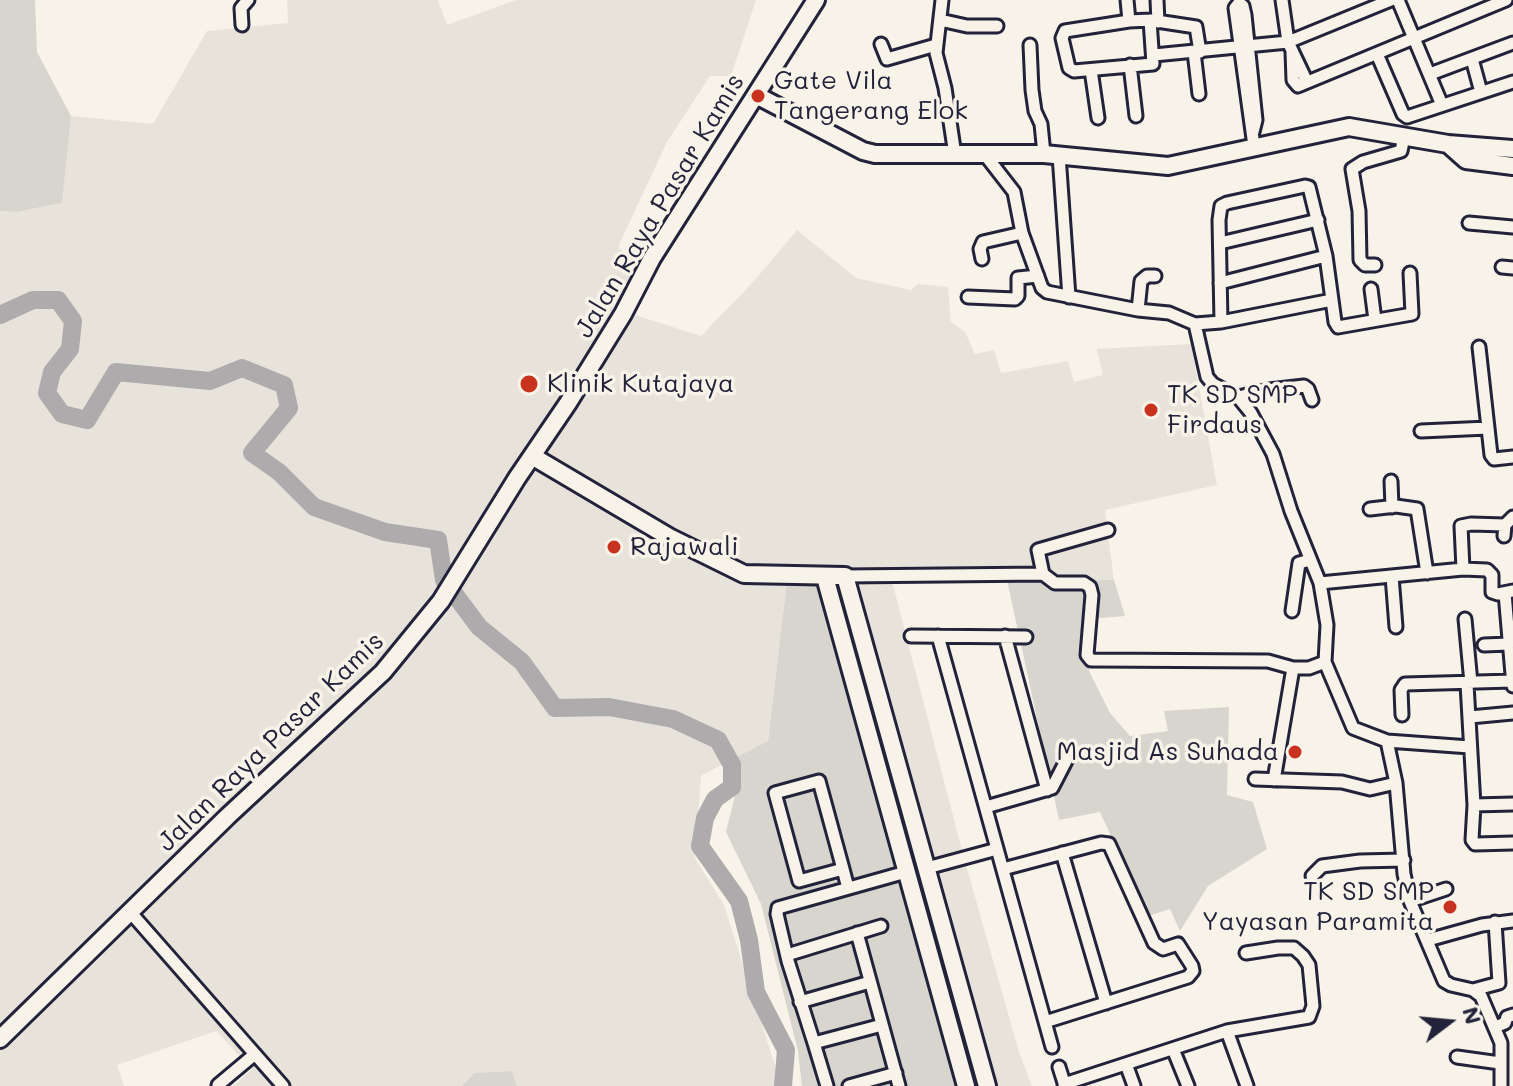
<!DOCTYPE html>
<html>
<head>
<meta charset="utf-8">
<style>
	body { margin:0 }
	#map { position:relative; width:1513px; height:1086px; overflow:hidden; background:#f7f3e8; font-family:Mali,sans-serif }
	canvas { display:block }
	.north { position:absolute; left:1409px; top:982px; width:80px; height:80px; -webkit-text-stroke:6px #f7f3e8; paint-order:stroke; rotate:74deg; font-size:22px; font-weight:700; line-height:32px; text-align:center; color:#22223b }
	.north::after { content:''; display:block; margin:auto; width:28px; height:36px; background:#22223b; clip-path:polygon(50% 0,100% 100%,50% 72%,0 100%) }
</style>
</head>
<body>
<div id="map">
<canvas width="1513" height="1086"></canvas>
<div class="north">N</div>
</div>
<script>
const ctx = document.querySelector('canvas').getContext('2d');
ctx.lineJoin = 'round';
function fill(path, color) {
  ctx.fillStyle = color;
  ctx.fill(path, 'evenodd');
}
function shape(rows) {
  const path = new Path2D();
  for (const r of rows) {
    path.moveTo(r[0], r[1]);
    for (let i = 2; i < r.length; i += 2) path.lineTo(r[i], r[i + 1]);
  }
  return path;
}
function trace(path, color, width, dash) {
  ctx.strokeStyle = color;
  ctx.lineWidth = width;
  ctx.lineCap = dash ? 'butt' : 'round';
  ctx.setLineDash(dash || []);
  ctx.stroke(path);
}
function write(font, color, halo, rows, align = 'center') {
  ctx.font = font + ' Mali,sans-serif';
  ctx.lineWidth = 7;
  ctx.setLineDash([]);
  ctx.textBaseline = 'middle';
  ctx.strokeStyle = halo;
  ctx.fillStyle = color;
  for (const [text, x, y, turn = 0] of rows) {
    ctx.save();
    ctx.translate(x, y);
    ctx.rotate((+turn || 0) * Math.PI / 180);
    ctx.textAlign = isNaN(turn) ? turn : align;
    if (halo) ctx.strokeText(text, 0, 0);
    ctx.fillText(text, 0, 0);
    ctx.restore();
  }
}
fill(shape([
	[287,0,438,0,447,25,516,0,756,0,731,76,710,76,667,142,618,247,642,267,613,308,701,336,754,281,797,230,856,278,911,290,918,284,948,287,951,322,965,332,975,354,994,350,1001,373,1068,361,1074,382,1103,375,1097,349,1191,344,1217,485,1105,510,1114,580,892,581,964,858,1019,1052,1032,1086,956,1086,825,581,787,582,768,741,701,776,695,858,724,905,776,1069,776,1086,517,1086,512,1071,474,1073,462,1086,234,1086,252,1069,216,1031,117,1065,124,1086,0,1086,0,211,16,212,61,203,71,116,153,124,207,31,288,23]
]), '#e7e3db');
fill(shape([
	[0,0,35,0,37,52,71,116,62,203,16,212,0,211],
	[1007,580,1114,580,1125,616,1087,619,1089,671,1110,713,1130,736,1168,731,1164,711,1229,707,1227,795,1253,802,1267,849,1208,886,1180,931,1170,909,1148,916,1100,812,1059,820],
	[787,581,825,581,956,1086,802,1086,798,1051,761,904,726,832,740,775,735,758,768,741],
	[512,1071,517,1086,462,1086,474,1073]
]), '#d8d5cf');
trace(shape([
	[0,315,33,300,58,300,73,321,70,349,52,372,47,393,62,414,87,420,116,372,210,381,242,368,284,385,289,408,252,453,279,472,314,507,385,532,438,540,444,580,479,627,522,662,555,708,609,707,673,719,718,740,732,765,732,787,715,799,705,818,700,846,739,901,749,940,756,992,786,1050,783,1086]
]), '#aeabad', 18);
const street = shape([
	[942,0,936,53,945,88,955,155],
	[1127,0,1129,21],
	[1157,0,1158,22],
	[1282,0,1288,42,1307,82],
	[1398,0,1442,105],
	[940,20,967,26,997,26],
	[1150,20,1153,64,1074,71,1069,68,1062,38,1065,31,1129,21,1150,20,1196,27,1200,52],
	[242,25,241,8,248,0],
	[881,44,887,59,936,45],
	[1030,45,1032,90,1035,111,1041,124,1044,154],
	[1194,52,1199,94],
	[1292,52,1293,80,1298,86,1506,0],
	[1377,54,1403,114,1407,117,1513,82],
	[1154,55,1288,42,1391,0],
	[1472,59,1481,92],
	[1130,65,1136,116],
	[1091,70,1098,118],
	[1430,74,1513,43],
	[1253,132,1256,120,1245,15,1243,6,1239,3,1235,8,1254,146],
	[1059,155,1069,297],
	[986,156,1014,192,1022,233,1042,288,1047,292,1138,310,1169,313,1195,324],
	[1469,223,1513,227],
	[1220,243,1318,220],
	[982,259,980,249,983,242,1022,233],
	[1375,265,1365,265,1360,260,1359,211,1352,169,1363,162,1401,151,1404,137],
	[1502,267,1513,268],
	[1220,283,1326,256],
	[1371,289,1375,320],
	[968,297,1015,299,1018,296,1018,278,1038,276],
	[1138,310,1141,281,1147,276,1155,276],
	[1221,322,1219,220,1221,206,1227,203,1305,186,1309,187,1326,256,1335,322,1338,327,1412,314,1410,273],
	[1195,324,1207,377,1213,384,1238,397,1251,413,1273,454,1291,511,1320,583,1327,625,1325,662,1353,728,1387,741,1470,747],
	[1195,324,1221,322,1332,300],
	[1479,347,1491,455,1494,459,1513,457],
	[1238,397,1269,390,1304,386,1308,389,1312,400],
	[1421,431,1488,428],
	[1391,481,1392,507],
	[1370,509,1396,506,1417,509,1427,573],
	[1504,536,1505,525,1513,517],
	[1463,569,1461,526,1471,524,1505,525],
	[1043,574,1055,583,1084,583,1090,587,1092,595,1087,655,1091,660,1268,661,1293,668],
	[845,576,1043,574,1038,550,1108,530],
	[1392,576,1396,627],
	[1320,583,1463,569,1487,570,1492,575,1492,592,1498,594,1513,591],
	[1505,593,1513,686],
	[1292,611,1299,563,1310,560],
	[1465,619,1471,683],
	[911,636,1026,637],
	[938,636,1052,1047],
	[1005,636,1047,790],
	[1484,645,1509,644],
	[1467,684,1474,805,1472,840,1475,844,1513,843],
	[1402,715,1401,690,1405,684,1513,681],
	[1470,717,1513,713],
	[1387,741,1396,783,1404,874,1410,901,1444,981,1451,985,1473,990,1481,996,1501,1043,1501,1086],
	[1255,779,1342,782,1370,789,1396,783],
	[1274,780,1293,668,1309,668,1325,662],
	[1474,805,1513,804],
	[986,807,1052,788,1067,759],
	[1062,853,1106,1003],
	[927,868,997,849],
	[843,869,799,881,775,793,819,781,843,869,848,888],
	[1003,869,1101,843,1109,844,1154,943,1163,949,1178,944,1192,966,1193,971,1188,977,1045,1022],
	[1312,876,1322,866,1360,861,1404,860],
	[1410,901,1446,889],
	[131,913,283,1086],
	[857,933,899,1086],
	[1428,940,1482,925,1513,921],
	[787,955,881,926],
	[1473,990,1499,983,1495,922],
	[800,1002,870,982],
	[1495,1027,1505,1023,1507,1017,1513,1015],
	[1227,1031,1247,1086],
	[814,1043,788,961,777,914,778,908,906,872],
	[1173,1049,1188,1086],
	[1457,1057,1500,1063],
	[1126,1064,1134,1086],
	[1059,1067,1065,1086],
	[1064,1084,1227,1031,1309,1017,1313,1006,1309,965,1303,956,1294,948,1278,948,1246,953],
	[218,1085,255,1054],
	[827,1086,814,1043,882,1025],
	[849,1086,896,1073]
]);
const secondary = shape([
	[756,95,863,151,875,154,1044,154,1168,166,1349,127,1448,144,1513,149],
	[1448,144,1466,160,1513,166],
	[532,456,669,537,744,574,845,576,987,1086],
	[825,577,966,1086],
	[0,1039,228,816,383,672,441,601,517,478,568,403,623,314,652,258,816,0]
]);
trace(street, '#22223b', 17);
trace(secondary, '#22223b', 22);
trace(street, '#f7f3e8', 11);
trace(secondary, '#f7f3e8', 16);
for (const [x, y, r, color] of [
	[758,96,8,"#c8321e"],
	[529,384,10,"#c8321e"],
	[1151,410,8,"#c8321e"],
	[614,547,8,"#c8321e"],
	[1295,752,8,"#c8321e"],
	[1450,907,8,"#c8321e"]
]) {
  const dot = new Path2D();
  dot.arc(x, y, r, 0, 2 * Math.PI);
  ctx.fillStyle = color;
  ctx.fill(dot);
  trace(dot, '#f7f3e8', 3);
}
write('26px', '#22223b', '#f7f3e8', [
	["Gate Vila",774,81],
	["Tangerang Elok",774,111],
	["Klinik Kutajaya",547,384],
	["TK SD SMP",1167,395],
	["Firdaus",1167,425],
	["Rajawali",630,547],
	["Masjid As Suhada",1279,752,"right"],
	["TK SD SMP",1434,892,"right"],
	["Yayasan Paramita",1434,922,"right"]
], 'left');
write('26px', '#22223b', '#f7f3e8', [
	["Jalan Raya Pasar Kamis",660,206,-59],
	["Jalan Raya Pasar Kamis",271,742,-44]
]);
</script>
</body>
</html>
